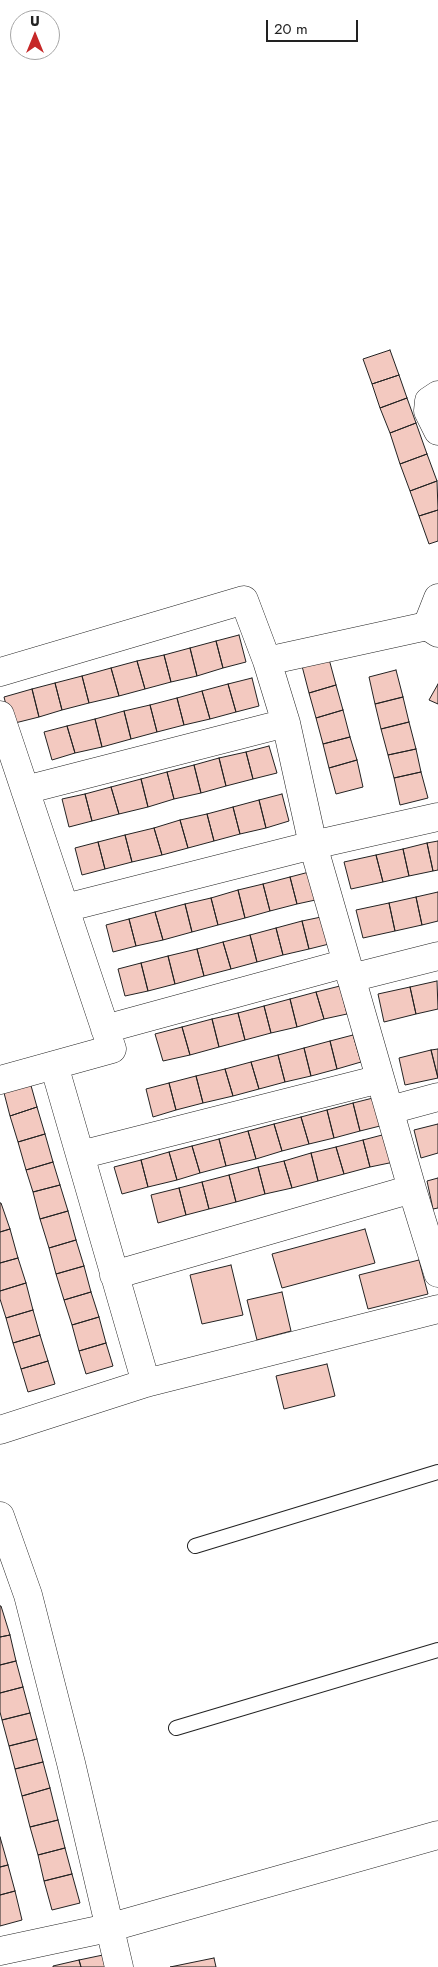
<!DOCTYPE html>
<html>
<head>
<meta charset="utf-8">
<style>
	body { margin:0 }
	#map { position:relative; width:438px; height:1967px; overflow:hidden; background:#fff; font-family:Jost,sans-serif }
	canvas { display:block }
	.north { position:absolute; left:10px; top:10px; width:50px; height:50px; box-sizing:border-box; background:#fff; border:1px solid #a7a7a7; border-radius:50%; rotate:0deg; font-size:14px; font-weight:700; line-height:20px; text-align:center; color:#222 }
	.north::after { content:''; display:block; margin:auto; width:18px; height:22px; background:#c62828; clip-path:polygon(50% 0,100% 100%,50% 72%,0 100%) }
	.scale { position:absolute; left:266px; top:20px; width:92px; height:22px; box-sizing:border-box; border:2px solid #222; border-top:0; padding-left:6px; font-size:15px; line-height:18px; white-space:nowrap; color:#222; -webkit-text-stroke:4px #fff; paint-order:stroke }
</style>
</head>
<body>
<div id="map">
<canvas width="438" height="1967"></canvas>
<div class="north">U</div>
<div class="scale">20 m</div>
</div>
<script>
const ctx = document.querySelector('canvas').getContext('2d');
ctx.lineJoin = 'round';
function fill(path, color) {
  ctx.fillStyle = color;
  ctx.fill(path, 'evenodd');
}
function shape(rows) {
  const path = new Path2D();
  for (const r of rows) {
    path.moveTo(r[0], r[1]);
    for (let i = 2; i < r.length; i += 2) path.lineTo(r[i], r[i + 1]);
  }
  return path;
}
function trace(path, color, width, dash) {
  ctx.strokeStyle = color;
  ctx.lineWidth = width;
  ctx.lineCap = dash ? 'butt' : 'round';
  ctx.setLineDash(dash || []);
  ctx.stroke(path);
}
const building = shape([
	[390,350,399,375,372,384,363,359,390,350],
	[399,375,407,398,380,408,372,384,399,375],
	[407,398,416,423,390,433,380,408,407,398],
	[416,423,427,454,400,464,390,433,416,423],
	[427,454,437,481,410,491,400,464,427,454],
	[437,481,438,510,419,516,410,491,437,481],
	[438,510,438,541,429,544,419,516,438,510],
	[239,635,246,662,223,668,216,641,239,635],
	[216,641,223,668,197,676,190,648,216,641],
	[190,648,197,676,171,682,164,655,190,648],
	[164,655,171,682,145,689,137,661,164,655],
	[329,659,336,685,309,693,302,666,329,659],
	[137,661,145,689,119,696,111,668,137,661],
	[111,668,119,696,89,703,82,676,111,668],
	[396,670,403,697,375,704,369,677,396,670],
	[82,676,89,703,62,710,55,683,82,676],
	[252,678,259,706,236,712,228,684,252,678],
	[55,683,62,710,39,717,32,689,55,683],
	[228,684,236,712,210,719,202,691,228,684],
	[438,684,438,704,429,700,438,684],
	[336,685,343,710,316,718,309,693,336,685],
	[32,689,39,717,11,724,4,697,32,689],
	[202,691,210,719,184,725,177,698,202,691],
	[403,697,409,722,381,729,375,704,403,697],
	[177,698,184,725,157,732,150,705,177,698],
	[150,705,157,732,131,739,124,711,150,705],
	[343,710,350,737,323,744,316,718,343,710],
	[124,711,131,739,102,747,95,719,124,711],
	[95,719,102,747,75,753,67,726,95,719],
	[409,722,416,749,388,755,381,729,409,722],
	[67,726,75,753,52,760,44,732,67,726],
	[350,737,357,760,329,768,323,744,350,737],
	[269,746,277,773,253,779,246,752,269,746],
	[416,749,421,772,394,778,388,755,416,749],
	[246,752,253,779,226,786,219,758,246,752],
	[219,758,226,786,201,793,194,765,219,758],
	[357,760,363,787,336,794,329,768,357,760],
	[194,765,201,793,174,799,167,772,194,765],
	[167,772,174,799,148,807,141,779,167,772],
	[421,772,428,798,400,805,394,778,421,772],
	[141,779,148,807,119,814,111,787,141,779],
	[111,787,119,814,92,821,85,794,111,787],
	[85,794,92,821,69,827,62,799,85,794],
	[282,794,289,821,266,828,259,800,282,794],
	[259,800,266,828,240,834,233,807,259,800],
	[233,807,240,834,214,841,207,814,233,807],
	[207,814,214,841,188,848,180,820,207,814],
	[180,820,188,848,162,855,154,828,180,820],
	[154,828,162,855,132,862,125,835,154,828],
	[125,835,132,862,105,869,98,842,125,835],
	[438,841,438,870,433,871,427,843,438,841],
	[98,842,105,869,82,875,75,848,98,842],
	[427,843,433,871,409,876,403,849,427,843],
	[403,849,409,876,383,882,376,855,403,849],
	[376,855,383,882,351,889,344,862,376,855],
	[313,871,320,899,297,904,290,877,313,871],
	[290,877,297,904,270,911,263,884,290,877],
	[263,884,270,911,245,918,238,890,263,884],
	[238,890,245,918,218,925,211,898,238,890],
	[438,892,438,921,422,925,416,897,438,892],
	[416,897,422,925,395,931,389,903,416,897],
	[211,898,218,925,192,932,185,904,211,898],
	[389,903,395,931,363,938,356,910,389,903],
	[185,904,192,932,163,940,155,912,185,904],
	[155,912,163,940,136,946,129,919,155,912],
	[326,916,333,943,309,949,302,921,326,916],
	[129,919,136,946,113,952,106,925,129,919],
	[302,921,309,949,283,955,276,928,302,921],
	[276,928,283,955,257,962,250,935,276,928],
	[250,935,257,962,231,969,223,942,250,935],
	[223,942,231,969,204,976,197,949,223,942],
	[197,949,204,976,175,984,168,956,197,949],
	[168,956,175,984,148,991,141,963,168,956],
	[141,963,148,991,125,996,118,969,141,963],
	[437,981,438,1009,416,1014,410,987,437,981],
	[340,986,347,1014,324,1019,316,992,340,986],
	[410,987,416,1014,384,1022,378,994,410,987],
	[316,992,324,1019,297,1027,290,999,316,992],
	[290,999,297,1027,271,1033,264,1006,290,999],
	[264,1006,271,1033,245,1040,238,1013,264,1006],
	[238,1013,245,1040,219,1047,212,1019,238,1013],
	[212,1019,219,1047,190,1055,182,1027,212,1019],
	[182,1027,190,1055,163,1061,155,1034,182,1027],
	[353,1035,361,1062,337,1069,330,1041,353,1035],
	[330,1041,337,1069,311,1076,304,1048,330,1041],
	[304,1048,311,1076,285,1082,278,1055,304,1048],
	[438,1049,438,1078,431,1050,438,1049],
	[431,1050,438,1078,405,1085,399,1058,431,1050],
	[278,1055,285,1082,259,1089,251,1062,278,1055],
	[251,1062,259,1089,233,1096,225,1069,251,1062],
	[225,1069,233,1096,203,1103,196,1076,225,1069],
	[196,1076,203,1103,176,1110,169,1083,196,1076],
	[30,1082,37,1107,10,1116,3,1089,30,1082],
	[169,1083,176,1110,153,1117,146,1089,169,1083],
	[377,1097,384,1125,360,1131,353,1103,377,1097],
	[353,1103,360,1131,334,1138,327,1110,353,1103],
	[37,1107,45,1134,18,1142,10,1116,37,1107],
	[327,1110,334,1138,309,1144,301,1117,327,1110],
	[301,1117,309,1144,282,1151,274,1124,301,1117],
	[274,1124,282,1151,256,1159,248,1131,274,1124],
	[438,1124,438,1153,421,1158,414,1130,438,1124],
	[248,1131,256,1159,226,1166,219,1139,248,1131],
	[45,1134,53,1162,26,1170,18,1142,45,1134],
	[386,1134,394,1162,370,1167,363,1140,386,1134],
	[219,1139,226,1166,200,1173,192,1146,219,1139],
	[363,1140,370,1167,344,1174,336,1147,363,1140],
	[192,1146,200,1173,177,1180,169,1152,192,1146],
	[336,1147,344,1174,318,1181,311,1153,336,1147],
	[169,1152,177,1180,148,1187,141,1160,169,1152],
	[311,1153,318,1181,292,1188,284,1161,311,1153],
	[141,1160,148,1187,122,1194,114,1167,141,1160],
	[284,1161,292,1188,265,1194,258,1167,284,1161],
	[53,1162,60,1185,33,1192,26,1170,53,1162],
	[258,1167,265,1194,236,1202,229,1175,258,1167],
	[229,1175,236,1202,209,1209,202,1182,229,1175],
	[438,1178,438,1208,433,1209,427,1181,438,1178],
	[202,1182,209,1209,186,1215,179,1188,202,1182],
	[60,1185,68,1211,40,1219,33,1192,60,1185],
	[179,1188,186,1215,158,1223,151,1195,179,1188],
	[0,1203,1,1203,10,1229,0,1232,0,1203],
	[68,1211,76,1240,49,1248,40,1219,68,1211],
	[10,1229,18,1258,0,1263,0,1232,10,1229],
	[365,1229,375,1263,282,1288,272,1254,365,1229],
	[76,1240,84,1266,56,1274,49,1248,76,1240],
	[18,1258,26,1283,0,1291,0,1263,18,1258],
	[419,1260,428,1294,368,1309,359,1275,419,1260],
	[231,1265,243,1315,202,1324,190,1275,231,1265],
	[84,1266,91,1292,64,1300,56,1274,84,1266],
	[26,1283,33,1310,6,1318,0,1299,0,1291,26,1283],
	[91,1292,99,1317,72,1325,64,1300,91,1292],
	[282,1292,291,1331,257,1340,247,1300,282,1292],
	[33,1310,40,1335,13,1343,6,1318,33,1310],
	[99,1317,106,1343,79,1351,72,1325,99,1317],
	[40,1335,48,1361,21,1369,13,1343,40,1335],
	[106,1343,113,1366,86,1374,79,1351,106,1343],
	[48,1361,55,1384,28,1392,21,1369,48,1361],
	[327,1364,335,1396,284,1409,276,1376,327,1364],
	[0,1606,1,1606,10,1635,0,1637,0,1606],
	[10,1635,16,1661,0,1665,0,1637,10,1635],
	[16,1661,23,1687,0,1693,0,1665,16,1661],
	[23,1687,30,1713,2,1720,0,1712,0,1693,23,1687],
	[30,1713,37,1739,9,1746,2,1720,30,1713],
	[37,1739,43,1762,15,1769,9,1746,37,1739],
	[43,1762,50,1788,22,1796,15,1769,43,1762],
	[50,1788,58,1820,30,1827,22,1796,50,1788],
	[58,1820,65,1848,38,1855,30,1827,58,1820],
	[0,1837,8,1865,0,1867,0,1837],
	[65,1848,72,1874,44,1881,38,1855,65,1848],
	[8,1865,15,1891,0,1895,0,1867,8,1865],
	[72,1874,80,1903,52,1910,44,1881,72,1874],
	[15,1891,22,1920,0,1926,0,1895,15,1891],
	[103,1955,105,1967,81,1967,79,1960,103,1955],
	[214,1958,216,1967,170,1967,214,1958],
	[79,1960,81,1967,53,1967,53,1966,79,1960]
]);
fill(building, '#f3c9c0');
trace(building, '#222', 1);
const service = shape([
	[195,1546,438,1472],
	[176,1728,438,1650]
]);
const minor = shape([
	[438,395,429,401,428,411,438,431],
	[427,626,438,598],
	[267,661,286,723,313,845,412,1189,438,1273],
	[0,672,244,600,267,661,427,626,438,633],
	[0,715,112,1049,0,1080],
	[25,790,286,723],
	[65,908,313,845,438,817],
	[351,978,438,956],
	[105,1029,347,963],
	[54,1065,146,1383],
	[390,1110,438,1097],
	[80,1155,380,1079],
	[114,1275,412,1189],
	[0,1430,146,1383,438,1309],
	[0,1516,28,1595,71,1763,119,1967],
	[0,1951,108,1928,438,1835]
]);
trace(service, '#222', 16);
trace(minor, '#222', 29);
trace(service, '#fff', 14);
trace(minor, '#fff', 28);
</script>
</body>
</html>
